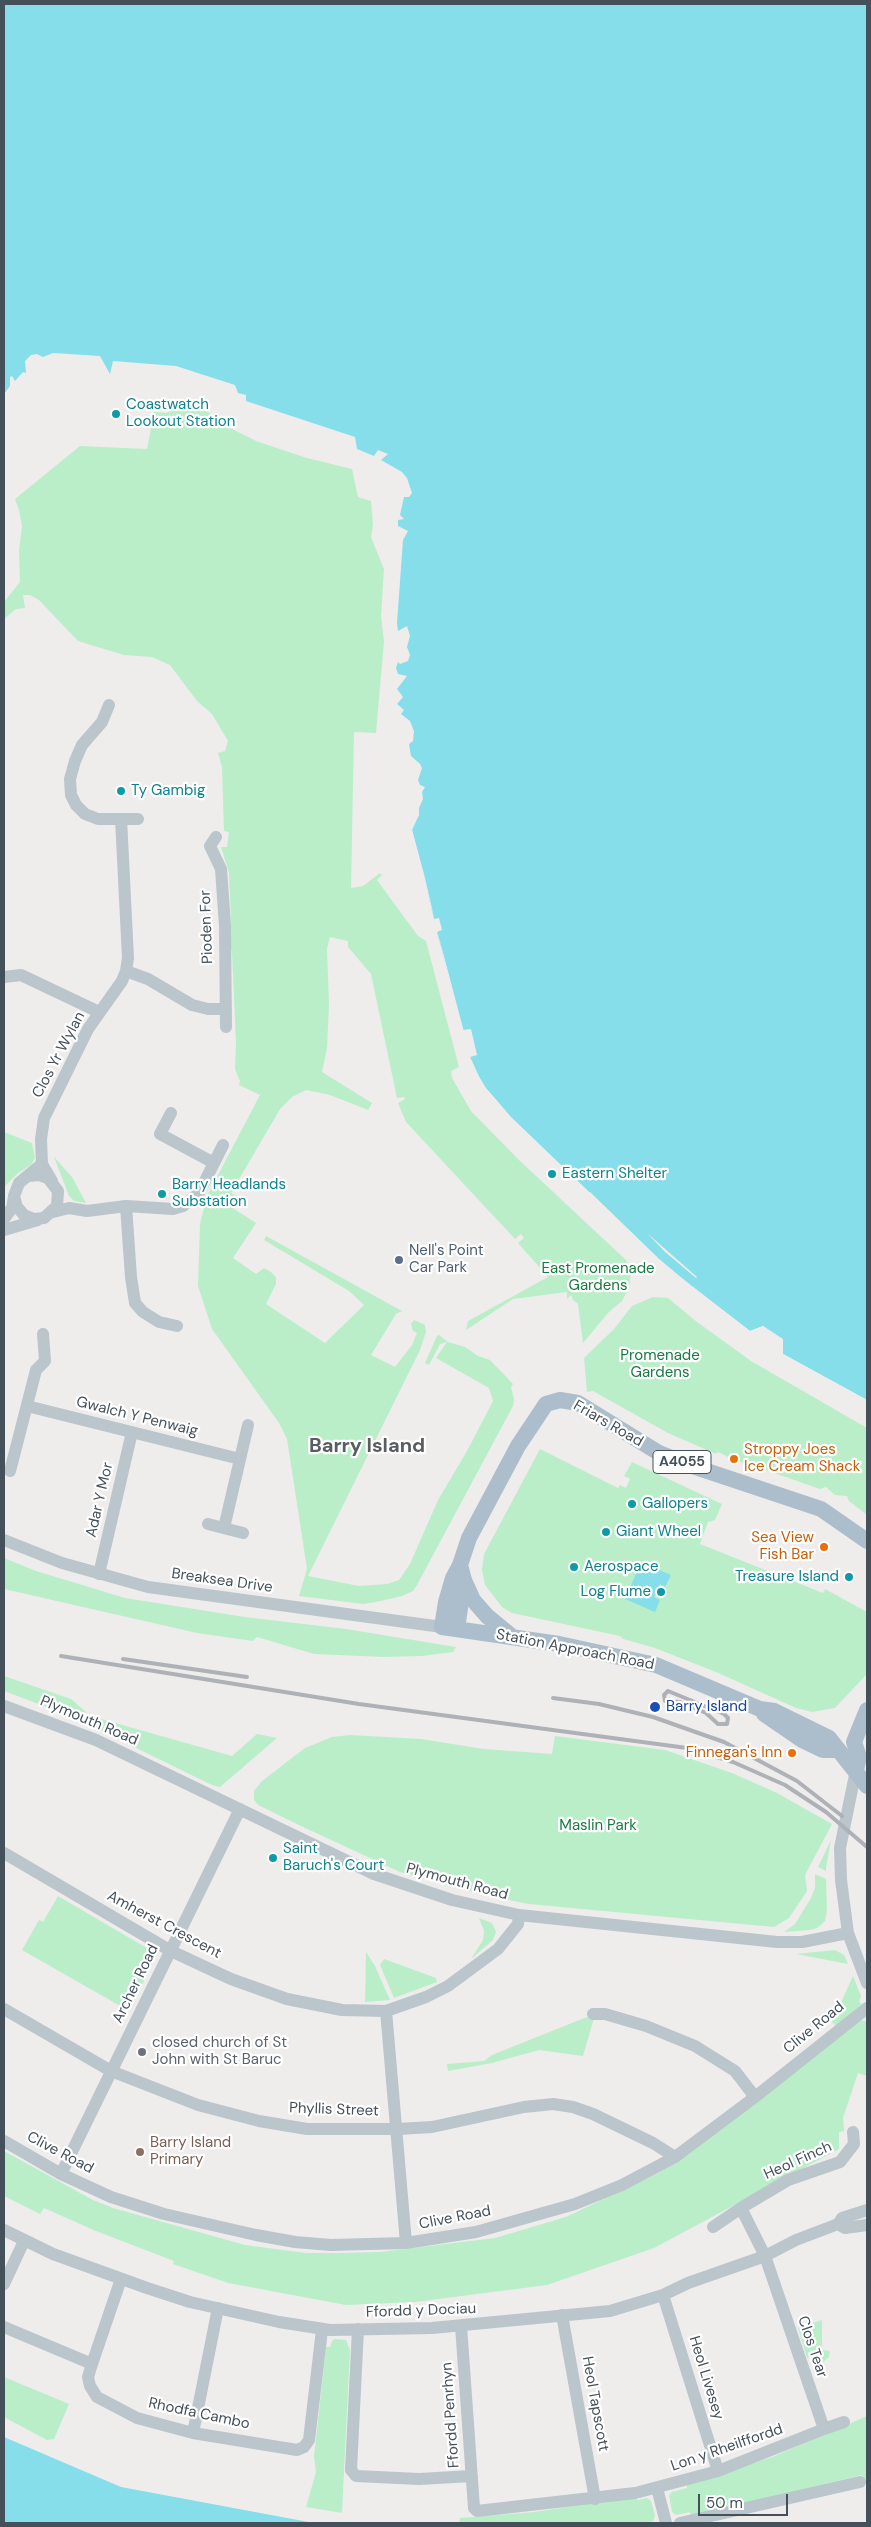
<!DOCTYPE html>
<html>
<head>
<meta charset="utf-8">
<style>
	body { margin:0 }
	#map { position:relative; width:871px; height:2527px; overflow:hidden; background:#efecec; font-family:"DM Sans",sans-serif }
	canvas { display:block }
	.frame { position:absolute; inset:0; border:5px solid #45515a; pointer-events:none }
	.scale { position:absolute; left:698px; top:2494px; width:90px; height:22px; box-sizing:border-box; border:2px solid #45515a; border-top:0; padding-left:6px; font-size:15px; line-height:18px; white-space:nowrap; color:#45515a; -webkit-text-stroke:4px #fff; paint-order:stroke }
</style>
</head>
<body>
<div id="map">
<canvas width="871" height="2527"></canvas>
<div class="frame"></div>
<div class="scale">50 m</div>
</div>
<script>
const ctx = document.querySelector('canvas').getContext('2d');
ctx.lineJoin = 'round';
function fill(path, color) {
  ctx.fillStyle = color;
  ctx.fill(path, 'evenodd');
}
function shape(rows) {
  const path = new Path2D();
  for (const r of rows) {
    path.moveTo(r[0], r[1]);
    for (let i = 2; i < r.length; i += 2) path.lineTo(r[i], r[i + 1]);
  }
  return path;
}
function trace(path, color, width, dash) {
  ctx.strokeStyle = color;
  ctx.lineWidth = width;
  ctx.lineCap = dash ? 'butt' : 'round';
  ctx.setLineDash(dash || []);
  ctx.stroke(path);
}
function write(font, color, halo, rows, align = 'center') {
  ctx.font = font + ' "DM Sans",sans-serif';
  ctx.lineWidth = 4.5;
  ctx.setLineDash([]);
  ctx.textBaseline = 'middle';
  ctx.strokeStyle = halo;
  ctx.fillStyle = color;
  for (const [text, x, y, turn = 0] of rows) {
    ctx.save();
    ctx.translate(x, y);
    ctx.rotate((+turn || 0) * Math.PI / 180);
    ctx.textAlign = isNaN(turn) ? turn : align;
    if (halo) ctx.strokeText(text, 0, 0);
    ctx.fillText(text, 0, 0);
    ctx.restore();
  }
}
fill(shape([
	[177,400,208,412,230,428,256,441,307,458,352,469,358,497,371,501,373,525,371,537,384,569,381,616,384,641,376,733,354,732,351,888,363,886,380,873,382,875,377,880,418,936,426,941,459,1067,451,1071,452,1078,471,1111,519,1160,626,1260,631,1271,629,1288,622,1301,608,1313,583,1343,578,1304,573,1300,571,1295,567,1299,567,1292,513,1299,466,1330,468,1321,548,1277,518,1243,524,1238,521,1234,515,1239,406,1122,398,1103,405,1099,404,1097,397,1098,371,974,348,947,348,941,330,937,327,949,329,1004,327,1048,322,1072,372,1103,368,1110,330,1095,306,1090,292,1097,280,1109,231,1193,240,1198,234,1209,256,1223,233,1258,256,1274,264,1268,271,1272,276,1277,276,1284,266,1304,325,1343,364,1305,349,1291,264,1240,266,1236,402,1311,396,1314,371,1355,395,1367,412,1345,417,1333,413,1331,411,1324,414,1320,425,1325,426,1332,420,1350,308,1576,359,1586,387,1584,399,1580,410,1564,438,1500,467,1451,493,1401,489,1388,436,1358,447,1342,440,1344,429,1365,425,1363,437,1336,439,1335,448,1342,465,1347,478,1356,490,1360,513,1384,511,1387,514,1399,513,1406,417,1585,413,1591,402,1596,376,1602,363,1604,299,1596,307,1569,287,1439,279,1423,212,1329,198,1286,200,1224,207,1196,260,1095,239,1085,240,1081,235,1069,236,1042,232,952,230,947,231,921,229,873,221,847,227,847,229,832,224,831,222,767,218,753,225,751,228,741,212,714,197,701,170,665,152,657,124,655,78,641,39,600,30,595,23,595,25,608,16,609,4,619,4,602,20,582,19,551,22,526,19,510,15,499,80,446,147,449,154,412,167,413,177,405],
	[4,1132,32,1143,35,1158,31,1165,18,1173,4,1187],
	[54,1157,72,1177,86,1203,74,1201,69,1196],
	[653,1297,668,1298,697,1322,751,1361,867,1428,867,1515,849,1501,847,1496,835,1495,826,1487,820,1489,760,1468,758,1472,754,1471,748,1468,749,1466,738,1461,738,1453,730,1453,728,1457,718,1452,716,1454,668,1433,593,1391,587,1392,584,1358,614,1329,632,1306],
	[540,1449,618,1488,620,1485,626,1488,630,1479,624,1476,632,1462,722,1504,715,1520,708,1522,700,1544,823,1593,825,1589,867,1612,867,1674,835,1708,812,1712,796,1708,716,1672,655,1648,623,1639,620,1636,512,1613,502,1607,485,1585,482,1570,484,1554],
	[4,1558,36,1571,125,1598,245,1617,346,1629,456,1647,453,1652,422,1656,384,1657,314,1654,257,1637,253,1641,197,1633,4,1589],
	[4,1676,71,1699,86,1712,79,1719,4,1691],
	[94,1717,232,1756,257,1734,277,1738,220,1787,212,1785,91,1726],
	[350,1735,421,1739,484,1749,552,1754,555,1736,665,1750,732,1773,777,1793,832,1824,805,1875,807,1891,789,1918,774,1927,529,1904,479,1894,400,1872,301,1826,258,1805,254,1800,254,1791,262,1781,305,1748,332,1737],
	[831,1840,826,1868,826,1871,818,1867],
	[815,1874,826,1879,827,1909,825,1921,817,1928,810,1930,784,1932,795,1924,811,1898,815,1888],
	[58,1896,157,1954,129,2011,22,1950,39,1920,43,1922],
	[479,1918,492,1923,496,1932,493,1940,471,1959,483,1940,484,1931],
	[835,1950,844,1955,848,1964,796,1954],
	[366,1952,375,1966,390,2000,365,2002],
	[384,1959,436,1978,437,1982,394,1998,380,1965],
	[853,1976,861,1996,859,2002,862,2004,836,2026,832,2022],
	[587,2017,594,2018,583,2056,539,2050,492,2063,448,2071,447,2064,484,2061,492,2055],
	[861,2020,867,2022,867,2076,858,2073,843,2118,844,2131,839,2132,839,2149,654,2248,547,2285,415,2302,346,2305,228,2283,173,2264,174,2261,96,2231,44,2208,40,2214,4,2196,4,2151,93,2200,113,2208,245,2245,306,2253,338,2253,380,2252,495,2238,566,2217,658,2173],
	[822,2320,822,2350,830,2351,829,2357,823,2362,820,2354,807,2358,798,2328],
	[335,2339,346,2340,350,2350,342,2513,306,2507,316,2472,314,2457,326,2347,330,2347,332,2341],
	[4,2377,69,2404,54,2439,47,2440,4,2417],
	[867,2416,867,2482,864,2483,862,2475,691,2516,690,2512,676,2515,672,2512,669,2495,672,2492,687,2488,686,2484,772,2457],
	[636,2496,637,2500,647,2498,651,2501,655,2516,653,2521,648,2523,459,2523,460,2518,534,2512]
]), '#baeec9');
fill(shape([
	[4,4,867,4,867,1400,783,1354,783,1339,763,1326,750,1331,690,1285,658,1258,510,1116,486,1088,478,1075,470,1057,477,1055,471,1029,463,1030,437,932,442,930,439,918,434,919,412,830,419,815,419,808,423,799,422,792,425,787,420,785,418,780,422,768,420,764,411,756,409,744,413,741,414,731,410,721,401,714,404,710,397,704,403,697,397,689,407,676,398,674,396,668,398,662,400,664,408,661,410,655,407,647,410,636,407,626,398,631,397,623,403,540,408,531,398,526,398,520,404,519,400,515,404,497,409,497,412,493,407,478,402,472,381,460,388,454,378,450,374,456,357,449,355,437,246,401,246,395,238,393,235,385,176,366,113,361,110,374,100,356,53,353,43,357,37,354,31,355,25,361,26,373,23,372,15,381,12,376,10,377,10,386,4,394],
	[641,1562,671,1575,665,1587,660,1584,654,1597,660,1600,655,1612,625,1599],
	[4,2437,121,2487,314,2523,4,2523]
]), '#86deeb');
fill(shape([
	[411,826,424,874,435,921,410,830],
	[437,930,464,1032,461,1030],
	[469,1055,483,1085,510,1116,508,1117,481,1086,470,1063],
	[590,1192,658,1258,657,1260,588,1194],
	[647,1233,697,1277,696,1278,664,1251],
	[670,1269,750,1331,763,1326,783,1340,783,1354,867,1400,867,1403,781,1355,781,1341,763,1328,749,1334,689,1287,669,1270]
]), '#efecec');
trace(shape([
	[109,705,102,722,82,745,75,761,70,779,71,795,76,805,85,814,98,819,138,819],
	[216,837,210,846,221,869,225,926,226,1027],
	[126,971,148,979,192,1005,208,1009,226,1009],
	[4,977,21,975,99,1012],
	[171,1113,160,1134,214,1163],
	[29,1176,39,1175,48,1178,58,1191,57,1206,44,1218,34,1219,24,1215,17,1207,14,1196,19,1183,42,1164],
	[52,1181,42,1164,41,1139,44,1118,88,1029,122,981,126,971,128,958,121,819],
	[126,1206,131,1277,135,1303,143,1312,159,1322,177,1326],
	[53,1212,69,1208,87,1211,126,1206,173,1209,183,1206,199,1193,223,1145],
	[4,1219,12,1208,14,1197],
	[4,1230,38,1220],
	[27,1406,240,1459],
	[10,1471,36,1370,45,1361,43,1334],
	[208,1524,243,1533],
	[224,1528,248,1425],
	[4,1540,62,1563,148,1587,442,1627],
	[99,1574,132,1432],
	[4,1706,96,1740,374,1874,452,1900,519,1915,777,1942,802,1942,848,1933],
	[856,1770,840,1848,841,1880,848,1933,867,1983],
	[4,1853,171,1951,231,1979,287,1999,342,2010,386,2011,426,1997,448,1986,498,1949,518,1924,519,1915],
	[4,2009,111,2071,198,2105,259,2121,307,2129,398,2129,432,2127,524,2107,553,2104,573,2107,593,2114,653,2143,675,2157],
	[386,2011,406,2243],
	[593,2014,605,2014,646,2026,695,2046,735,2071,755,2097],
	[4,2141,61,2174,111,2197,164,2214,256,2235,295,2242,331,2245,406,2243,476,2232,575,2204,622,2185,675,2157,755,2097,867,2008],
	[61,2174,240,1809],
	[838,2224,845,2228,867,2225],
	[713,2227,741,2208],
	[4,2230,53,2254,147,2288,190,2302,279,2322,330,2330,432,2328,610,2311,663,2295,688,2283,765,2256,796,2240,838,2224,842,2218,867,2210],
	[121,2279,92,2364,88,2377,90,2386,97,2397,137,2418,193,2433,297,2450,304,2447,309,2440,322,2330],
	[4,2284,24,2241],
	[663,2295,718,2471],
	[562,2315,595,2499],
	[461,2326,474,2508,477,2511,635,2493],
	[4,2327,92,2364],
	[358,2329,351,2470,356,2476,419,2479,472,2476],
	[844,2422,824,2429,765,2256,741,2208,788,2180,840,2162,854,2144,853,2132],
	[193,2433,218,2308],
	[657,2488,666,2523],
	[639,2492,718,2471,824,2429],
	[680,2523,860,2482]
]), '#bac5cc', 12);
trace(shape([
	[867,1541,821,1509,686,1464,659,1453,578,1403,560,1400,546,1404,518,1446,469,1538,460,1565,453,1578,446,1602,442,1627,559,1644,656,1665,760,1709,774,1711,829,1738,867,1786],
	[460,1565,464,1580,473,1600,487,1616,510,1635],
	[457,1629,464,1580],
	[764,1714,802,1740,823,1750,836,1750],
	[856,1770,859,1757,854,1742,867,1710]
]), '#acbecc', 16);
trace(shape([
	[61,1656,359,1704,687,1748,733,1762,785,1785,826,1812,867,1847],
	[123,1659,247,1677],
	[668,1691,724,1714,728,1718,727,1724,718,1724,706,1713,680,1702,665,1701,664,1695,668,1691],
	[553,1698,599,1704,653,1717,724,1742,797,1781,842,1816]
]), '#aeb2b7', 4);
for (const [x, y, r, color] of [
	[116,414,5,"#0f9aa8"],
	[121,791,5,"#0f9aa8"],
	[552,1174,5,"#0f9aa8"],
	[162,1194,5,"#0f9aa8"],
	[399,1260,5,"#5c6f8a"],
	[734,1459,5,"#e8710a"],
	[632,1504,5,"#0f9aa8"],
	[606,1532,5,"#0f9aa8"],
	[824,1547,5,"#e8710a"],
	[574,1567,5,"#0f9aa8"],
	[849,1577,5,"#0f9aa8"],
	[661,1592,5,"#0f9aa8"],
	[655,1707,6,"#1a4fb4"],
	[792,1753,5,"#e8710a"],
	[273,1858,5,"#0f9aa8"],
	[142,2052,5,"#6b7280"],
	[140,2152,5,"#8d6e63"]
]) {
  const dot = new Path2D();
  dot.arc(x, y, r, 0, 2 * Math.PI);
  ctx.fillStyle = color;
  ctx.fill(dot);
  trace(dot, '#fff', 2);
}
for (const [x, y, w] of [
	[682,1462,58]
]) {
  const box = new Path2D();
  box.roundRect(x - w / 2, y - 11.5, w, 23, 4);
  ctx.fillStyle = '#fff';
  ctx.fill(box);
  trace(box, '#45515a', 1);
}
write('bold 14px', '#45515a', null, [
	["A4055",682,1462]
]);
write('15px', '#0d838f', '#fff', [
	["Coastwatch",126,405],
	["Lookout Station",126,422],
	["Ty Gambig",131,791],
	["Eastern Shelter",562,1174],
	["Barry Headlands",172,1185],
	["Substation",172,1202],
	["Gallopers",642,1504],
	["Giant Wheel",616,1532],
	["Aerospace",584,1567],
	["Treasure Island",839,1577,"right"],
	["Log Flume",651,1592,"right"],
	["Saint",283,1849],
	["Baruch's Court",283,1866]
], 'left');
write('15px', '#45515a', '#fff', [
	["Pioden For",207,927,-92],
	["Clos Yr Wylan",59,1055,-62],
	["Gwalch Y Penwaig",137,1417,14],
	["Friars Road",608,1424,30],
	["Adar Y Mor",100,1500,-77],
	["Breaksea Drive",222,1581,8],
	["Station Approach Road",575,1650,11],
	["Plymouth Road",89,1721,23],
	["Plymouth Road",457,1882,15],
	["Amherst Crescent",164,1925,28],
	["Archer Road",136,1984,-64],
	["Clive Road",814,2028,-39],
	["Phyllis Street",334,2110,2],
	["Clive Road",60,2153,28],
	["Heol Finch",798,2161,-24],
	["Clive Road",455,2218,-11],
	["Ffordd y Dociau",421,2311,-2],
	["Clos Tear",812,2347,71],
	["Heol Livesey",706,2378,73],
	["Heol Tapscott",595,2404,80],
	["Rhodfa Cambo",199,2414,12],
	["Ffordd Penrhyn",451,2415,-94],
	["Lon y Rheilffordd",727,2448,-19]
]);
write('15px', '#4e5e75', '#fff', [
	["Nell's Point",409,1251],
	["Car Park",409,1268]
], 'left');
write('15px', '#177a40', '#fff', [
	["East Promenade",598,1269],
	["Gardens",598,1286],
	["Promenade",660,1356],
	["Gardens",660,1373],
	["Maslin Park",598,1826]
]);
write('15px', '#c56008', '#fff', [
	["Stroppy Joes",744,1450,"left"],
	["Ice Cream Shack",744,1467,"left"],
	["Sea View",814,1538],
	["Fish Bar",814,1555],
	["Finnegan's Inn",782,1753]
], 'right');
write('15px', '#164399', '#fff', [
	["Barry Island",666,1707]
], 'left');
write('15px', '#5b616d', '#fff', [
	["closed church of St",152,2043],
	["John with St Baruc",152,2060]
], 'left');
write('15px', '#785e54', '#fff', [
	["Barry Island",150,2143],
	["Primary",150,2160]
], 'left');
write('bold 20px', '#595d61', '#fff', [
	["Barry Island",367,1447]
]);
</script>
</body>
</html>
